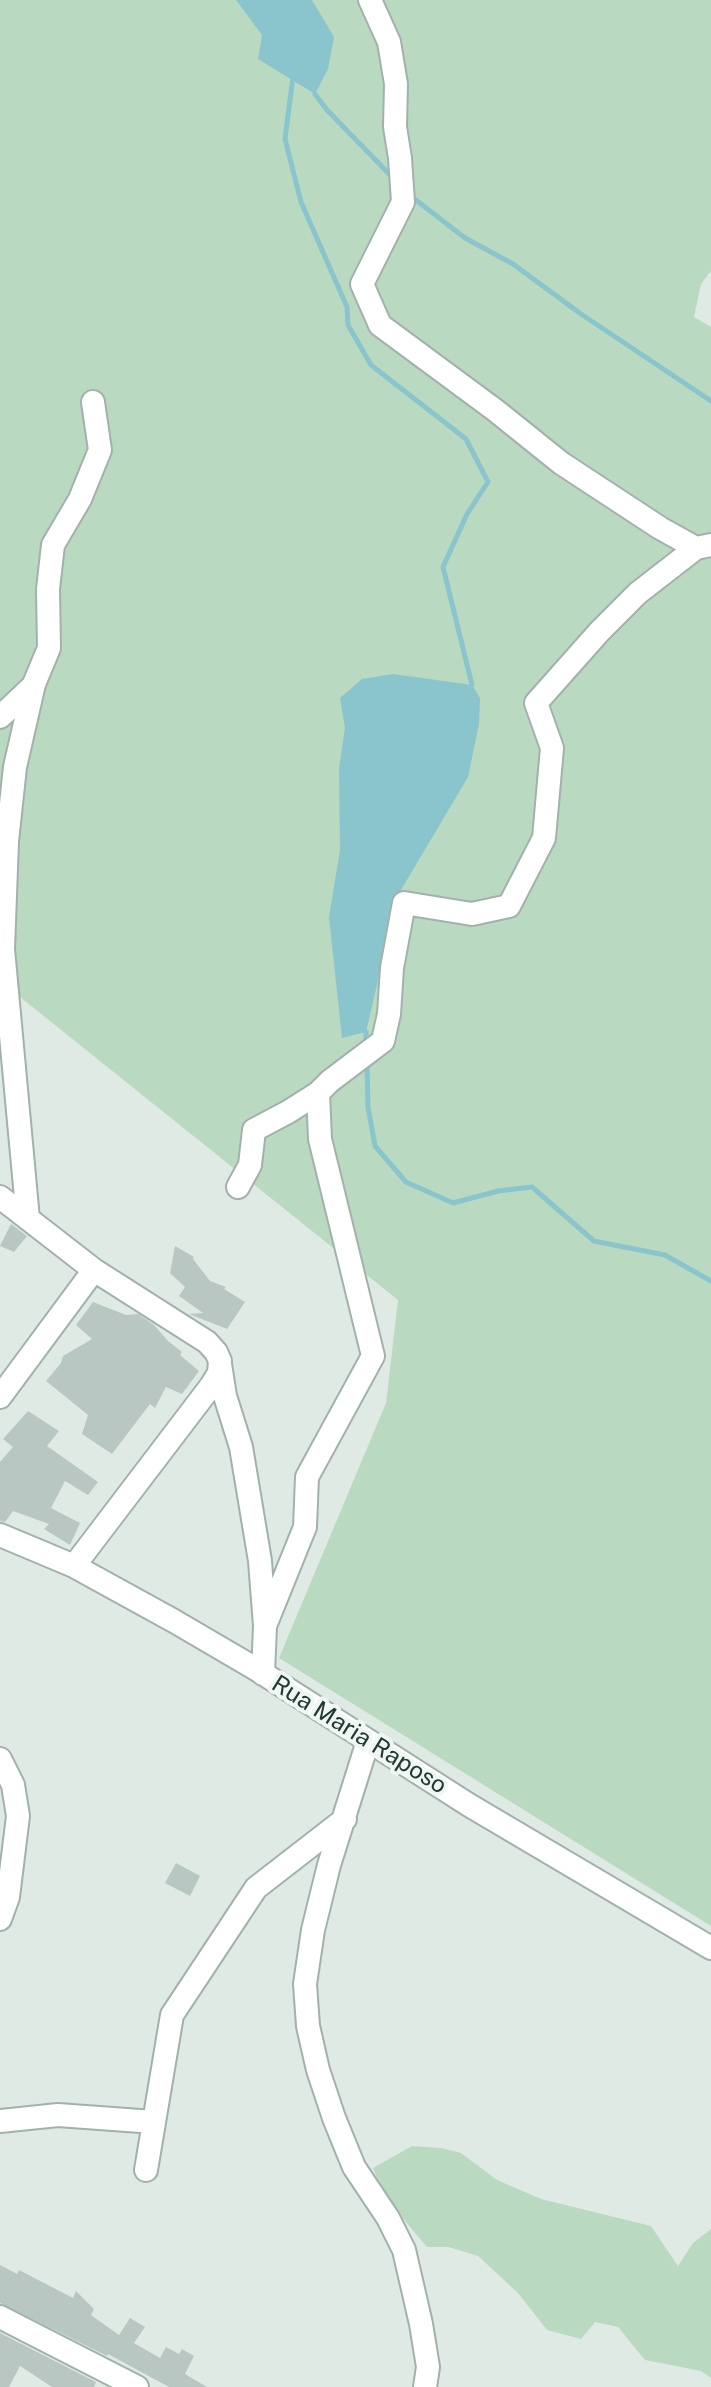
<!DOCTYPE html>
<html>
<head>
<meta charset="utf-8">
<style>
	body { margin:0 }
	canvas { display:block; background:#e0eae5 }
</style>
</head>
<body>
<canvas width="711" height="2387"></canvas>
<script>
const ctx = document.querySelector('canvas').getContext('2d');
ctx.lineJoin = 'round';
function fill(path, color) {
  ctx.fillStyle = color;
  ctx.fill(path, 'evenodd');
}
function shape(rows) {
  const path = new Path2D();
  for (const r of rows) {
    path.moveTo(r[0], r[1]);
    for (let i = 2; i < r.length; i += 2) path.lineTo(r[i], r[i + 1]);
  }
  return path;
}
function trace(path, color, width, dash) {
  ctx.strokeStyle = color;
  ctx.lineWidth = width;
  ctx.lineCap = dash ? 'butt' : 'round';
  ctx.setLineDash(dash || []);
  ctx.stroke(path);
}
function write(font, color, halo, rows, align = 'center') {
  ctx.font = font + ' "Public Sans",sans-serif';
  ctx.lineWidth = 8;
  ctx.setLineDash([]);
  ctx.textBaseline = 'middle';
  ctx.strokeStyle = halo;
  ctx.fillStyle = color;
  for (const [text, x, y, turn = 0] of rows) {
    ctx.save();
    ctx.translate(x, y);
    ctx.rotate((+turn || 0) * Math.PI / 180);
    ctx.textAlign = isNaN(turn) ? turn : align;
    if (halo) ctx.strokeText(text, 0, 0);
    ctx.fillText(text, 0, 0);
    ctx.restore();
  }
}
fill(shape([
	[0,0,711,0,711,271,701,284,694,317,711,327,711,1926,279,1658,386,1403,398,1300,0,981],
	[412,2146,441,2148,461,2153,497,2180,541,2199,651,2226,678,2266,693,2243,711,2229,711,2378,701,2371,645,2360,618,2327,595,2322,581,2339,547,2330,518,2293,478,2256,448,2247,427,2247,384,2196,373,2168]
]), '#b9dac1');
fill(shape([
	[236,0,312,0,334,37,328,69,315,94,258,59,262,35],
	[393,674,472,685,480,698,479,724,468,777,398,895,366,1032,342,1038,329,917,340,850,339,768,345,728,340,698,362,679]
]), '#8ac4cd');
trace(shape([
	[293,77,285,139,301,202,347,307,348,325,371,365,466,439,488,482,467,514,443,567,472,685],
	[315,94,327,110,393,178],
	[412,197,465,238,513,264,581,314,711,401],
	[366,1032,366,1046],
	[367,1064,368,1107,375,1146,406,1182,453,1203,498,1191,532,1187,594,1241,665,1255,711,1281]
]), '#8ac4cd', 5);
fill(shape([
	[11,1224,27,1236,14,1252,0,1246],
	[175,1246,194,1257,193,1259,210,1281,226,1287,224,1289,245,1302,227,1329,189,1314,203,1313,179,1296,185,1287,170,1273],
	[93,1302,126,1315,138,1314,154,1325,168,1341,182,1352,180,1355,199,1371,182,1394,166,1387,155,1408,150,1404,112,1454,82,1434,88,1415,46,1381,61,1363,63,1356,92,1339,76,1325],
	[28,1411,59,1431,47,1446,98,1482,88,1495,65,1481,51,1508,80,1523,70,1545,44,1529,49,1524,13,1511,5,1522,0,1521,0,1462,13,1447,3,1439],
	[176,1863,200,1876,190,1896,165,1883],
	[0,2265,17,2274,19,2270,73,2298,76,2291,94,2309,91,2315,119,2335,130,2318,145,2327,134,2343,160,2358,166,2347,179,2354,182,2349,194,2356,185,2374,207,2387,169,2387,108,2354,107,2356,0,2303],
	[0,2333,96,2382,94,2387,52,2387,20,2366,9,2387,0,2387]
]), '#b8c7c1');
const minor = shape([
	[370,0,389,42,396,84,395,127,400,158,403,202,362,284,380,325,495,410,561,463,660,528,696,548],
	[0,717,34,685],
	[238,1187,250,1165,254,1130,288,1112,318,1093],
	[0,1197,94,1270,207,1342,216,1352,220,1361,219,1373,211,1386,74,1566],
	[28,1219,3,949,7,841,15,767,34,684,49,648,48,589,53,545,80,499,100,450,93,402],
	[220,1364,225,1396,241,1447,260,1561,265,1626,263,1674],
	[0,1397,94,1270],
	[0,1535,74,1566,174,1621,256,1669,469,1805,711,1948],
	[265,1626,305,1527,307,1477,373,1356,320,1139,318,1093,330,1081,383,1041,389,1014,392,968,404,903,472,914,509,906,544,838,552,748,536,703,599,632,638,593,696,548,711,545],
	[368,1741,329,1865,313,1930,305,1984,308,2026,318,2070,334,2118,354,2167,388,2218,404,2250,421,2324,428,2367,425,2387],
	[0,1759,13,1785,18,1816,8,1897,0,1919],
	[0,2121,58,2115,154,2122],
	[146,2170,172,2015,256,1888,345,1819],
	[0,2317,137,2387]
]);
trace(minor, '#a3b1ac', 26);
trace(minor, '#fff', 22);
write('24px', '#213932', '#f0f7f3', [
	["Rua Maria Raposo",359,1735,32]
]);
</script>
</body>
</html>
